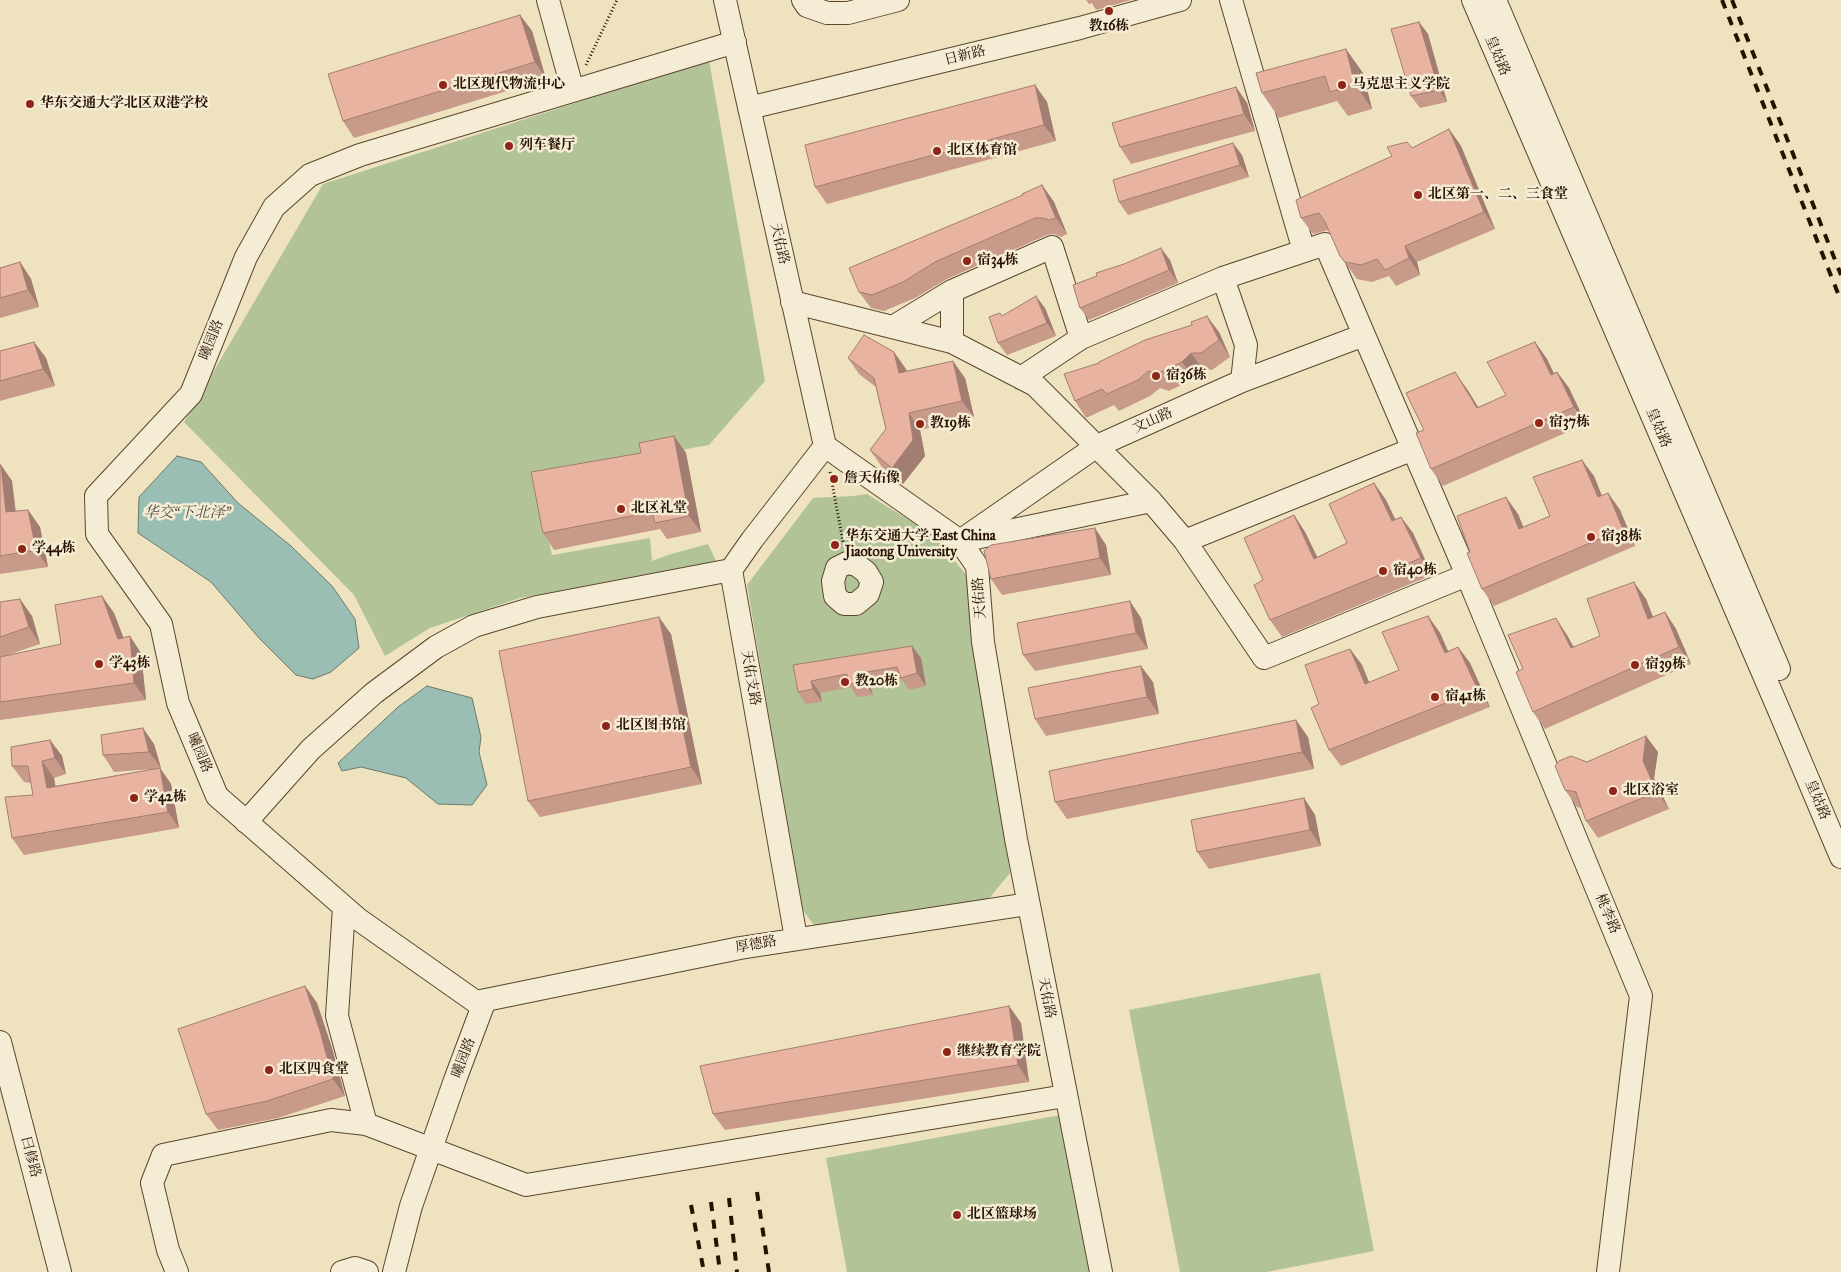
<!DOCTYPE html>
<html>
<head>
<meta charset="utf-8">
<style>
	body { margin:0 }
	canvas { display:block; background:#efe2bf }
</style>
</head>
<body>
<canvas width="1841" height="1272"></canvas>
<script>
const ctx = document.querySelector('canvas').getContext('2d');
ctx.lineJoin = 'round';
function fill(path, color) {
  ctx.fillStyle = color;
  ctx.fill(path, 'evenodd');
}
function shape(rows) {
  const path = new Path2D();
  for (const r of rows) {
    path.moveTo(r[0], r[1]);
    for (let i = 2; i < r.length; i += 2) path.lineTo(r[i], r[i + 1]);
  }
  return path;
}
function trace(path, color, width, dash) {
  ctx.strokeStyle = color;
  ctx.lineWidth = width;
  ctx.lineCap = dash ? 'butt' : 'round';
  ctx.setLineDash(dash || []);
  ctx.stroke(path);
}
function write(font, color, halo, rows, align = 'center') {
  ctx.font = font + ' "IM FELL Great Primer","Noto Serif SC",serif';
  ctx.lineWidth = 5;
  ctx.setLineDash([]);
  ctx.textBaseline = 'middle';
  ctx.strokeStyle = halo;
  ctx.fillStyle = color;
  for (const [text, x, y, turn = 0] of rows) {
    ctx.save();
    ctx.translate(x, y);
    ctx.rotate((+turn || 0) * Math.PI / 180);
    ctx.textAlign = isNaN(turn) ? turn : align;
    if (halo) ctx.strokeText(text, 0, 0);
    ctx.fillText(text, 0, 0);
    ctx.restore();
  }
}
fill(shape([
	[709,60,765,381,709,445,647,456,538,489,552,555,650,538,652,561,668,555,708,544,716,561,520,598,430,628,385,656,354,595,184,422,323,184],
	[867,494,933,535,969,578,974,650,1010,873,987,901,814,925,801,908,747,585,813,498,853,496],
	[1320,973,1374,1251,1267,1272,1180,1272,1129,1010],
	[1060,1115,1089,1272,847,1272,826,1158]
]), '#b2c497');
const water = shape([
	[177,456,201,462,238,503,291,546,332,586,355,619,359,648,331,672,313,679,296,675,259,638,211,582,138,533,139,497,177,456],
	[427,686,472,698,481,737,479,752,487,785,472,805,438,804,406,778,361,767,342,771,338,763,398,707,427,686]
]);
fill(water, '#9abdb4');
trace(water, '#6c796c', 1);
const minor = shape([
	[548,0,573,91],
	[725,0,825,446,960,541,977,566,983,642,1016,839,1101,1272],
	[803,0,807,6,827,13,848,13,898,0],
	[1231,0,1304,251],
	[1473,0,1778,708,1841,857],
	[1495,0,1779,669],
	[735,42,360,155,310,175,274,207,246,257,191,394,96,496,97,534,161,624,178,703,217,796,358,919,476,1002,740,948,1028,904],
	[749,108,1080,28,1180,0],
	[952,291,952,342],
	[792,302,952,342,1035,385,1151,501,1185,541,1264,658,1467,575,1325,244,1223,278,1246,345,1242,381],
	[893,327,952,291,1052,247,1081,338,1223,278],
	[1021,378,1081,338],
	[971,539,1151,501],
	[960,541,1097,446,1242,381,1364,335],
	[1185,541,1413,449],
	[847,563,857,565,866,572,872,582,868,594,856,604,844,604,835,596,833,581,837,568,847,563],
	[1467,575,1641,996,1608,1272],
	[246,822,311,749,374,693,436,647,474,626,537,607,731,570],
	[344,907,337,1016,366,1124,526,1185,1065,1096],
	[796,938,731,570,752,540,825,446],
	[0,1042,60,1272],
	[177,1272,168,1250,152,1183,163,1155,331,1120,366,1124],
	[342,1272,355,1268,367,1272],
	[394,1272,411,1206,455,1080,485,1000]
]);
trace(minor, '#594630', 24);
trace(shape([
	[586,65,617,0],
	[830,472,844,547]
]), '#271200', 3, [1, 2.5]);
trace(minor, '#f5ecd5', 22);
trace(shape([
	[1722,0,1841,301],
	[1732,0,1841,275],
	[757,1192,769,1272],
	[729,1198,737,1272],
	[711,1202,720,1272],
	[691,1205,704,1272]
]), '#271200', 4, [9, 9]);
fill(shape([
	[1086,0,1131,0,1096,10,1092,3,1089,4],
	[520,15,532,31,546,79,354,138,343,121],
	[1419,22,1428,34,1447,102,1420,108,1411,96],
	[1256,73,1363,73,1372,109,1348,116,1337,101,1279,118,1262,93],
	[1035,85,1047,102,1056,141,827,204,815,187],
	[1236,87,1247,103,1255,131,1131,164,1120,147],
	[1449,129,1461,146,1495,229,1417,262,1420,275,1396,286,1389,276,1372,282,1357,279,1340,256,1329,230,1313,234,1301,218,1412,148],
	[1242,155,1249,177,1128,215,1119,202],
	[1042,185,1054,202,1067,234,1061,237,1054,234,1047,235,947,279,915,298,884,311,871,308,859,292,1023,195],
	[1170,260,1178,283,1089,320,1080,308],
	[20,262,31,279,39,307,0,318,0,268],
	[1045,308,1056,336,1007,355,998,343,1002,316],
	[1219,332,1230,357,1212,370,1203,369,1194,379,1169,391,1160,388,1150,396,1119,411,1114,405,1086,418,1075,401],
	[34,342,46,358,55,386,0,401,0,351],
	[1535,342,1547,359,1554,373,1557,372,1569,388,1586,424,1443,486,1431,469,1424,430,1467,389,1478,407,1506,395],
	[848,358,906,369,907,372,965,378,974,417,920,430,925,456,903,484,882,467,870,450,886,429,876,387,859,374],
	[674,436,686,453,701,532,667,539,660,529,554,550,543,533,641,453],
	[0,465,1,465,12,481,16,511,28,510,40,527,48,567,0,574],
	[1594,476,1602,496,1608,493,1620,510,1635,546,1494,606,1482,589,1470,552,1518,514,1523,527,1550,516],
	[1374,483,1386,500,1395,519,1401,517,1413,533,1432,575,1282,637,1270,620,1263,580,1294,515,1305,532,1317,557,1347,543],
	[1106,545,1111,575,1002,595,991,579],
	[102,596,114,613,123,637,141,653,146,700,0,720,0,602,32,616,40,644,8,655,61,644],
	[1646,599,1653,617,1665,612,1676,629,1691,664,1545,729,1533,712,1523,669,1567,635,1574,647,1600,636],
	[1428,616,1440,633,1448,651,1458,647,1470,663,1490,707,1341,766,1329,750,1319,704,1350,649,1362,665,1369,683,1399,670],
	[1141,618,1148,649,1035,671,1023,655],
	[671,634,702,784,540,817,528,801],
	[912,646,921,658,926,686,909,690,902,680,870,686,873,695,857,697,851,687,820,693,822,702,806,704,798,692,793,665],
	[1153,682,1159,714,1046,736,1035,719],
	[1308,737,1314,769,1067,819,1055,802],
	[50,740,62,756,66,774,54,778,55,786,153,769,114,772,103,755,154,744,161,768,160,768,171,784,179,828,24,855,12,838,33,795,31,783,24,782,12,766],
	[1658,752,1654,778,1669,809,1598,838,1586,821,1581,808,1577,807,1565,790,1587,762],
	[1304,798,1315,815,1321,846,1209,869,1197,852],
	[305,986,317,1003,332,1048,345,1096,278,1118,218,1130,206,1114],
	[1009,1006,1021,1023,1029,1082,725,1130,713,1114]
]), '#c89a8a');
fill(shape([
	[520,15,532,31,546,79,535,62],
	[1419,22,1428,34,1447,102,1439,90],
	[1346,49,1363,73,1372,109,1355,84],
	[1035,85,1047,102,1056,141,1044,125],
	[1236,87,1247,103,1255,131,1244,114],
	[1449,129,1461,146,1495,229,1484,212],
	[1233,143,1242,155,1249,177,1240,165],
	[1042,185,1054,202,1067,234,1056,218],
	[1405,246,1417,262,1420,275,1409,258],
	[1161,248,1170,260,1178,283,1169,270],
	[20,262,31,279,39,307,28,290],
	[1036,296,1045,308,1056,336,1047,323],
	[1207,316,1219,332,1230,357,1219,340],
	[34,342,46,358,55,386,43,369],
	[1535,342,1547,359,1562,391,1551,375],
	[894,352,906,369,911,390,899,373],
	[1191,353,1203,369,1194,379,1182,362],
	[953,361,965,378,974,417,962,401],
	[1455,372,1467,389,1489,425,1477,408],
	[1557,372,1569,388,1586,424,1574,407],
	[909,413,920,430,925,456,903,484,892,468],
	[674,436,686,453,701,532,689,516],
	[1582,460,1594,476,1609,514,1598,497],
	[1,465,12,481,17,529,6,512],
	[1374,483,1386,500,1404,538,1392,521],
	[1608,493,1620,510,1635,546,1623,529],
	[1506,497,1518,514,1531,546,1519,529],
	[28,510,40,527,48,567,36,550],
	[1294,515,1305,532,1326,575,1314,559],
	[1401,517,1413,533,1432,575,1421,558],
	[1095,528,1106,545,1111,575,1100,558],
	[1634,582,1646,599,1660,635,1648,619],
	[102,596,114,613,130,655,118,639],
	[20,599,32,616,40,644,29,627],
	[1130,601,1141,618,1148,649,1136,633],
	[1665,612,1676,629,1691,664,1679,647],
	[1428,616,1440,633,1456,669,1445,653],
	[659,617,671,634,702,784,691,767],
	[1556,618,1567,635,1582,665,1571,648],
	[130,636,141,653,146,700,134,683],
	[912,646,921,658,926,686,917,673],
	[1458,647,1470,663,1490,707,1478,690],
	[1350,649,1362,665,1377,701,1365,684],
	[1141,666,1153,682,1159,714,1147,697],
	[861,673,870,686,873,695,864,682],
	[811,681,820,693,822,702,813,689],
	[1296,720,1308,737,1314,769,1302,752],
	[143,728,154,744,161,768,149,752],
	[1646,736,1658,752,1654,778,1669,809,1657,792,1643,761],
	[50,740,62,756,66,774,55,758],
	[42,761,54,778,59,804,47,788],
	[160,768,171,784,179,828,168,812],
	[1304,798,1315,815,1321,846,1310,830],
	[305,986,317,1003,332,1048,345,1096,333,1079],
	[1009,1006,1021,1023,1029,1082,1018,1065]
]), '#a27d71');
const building = shape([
	[520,15,535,62,343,121,328,74,520,15],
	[1419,22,1439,90,1411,96,1391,29,1419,22],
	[1346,49,1355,84,1330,92,1325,76,1262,93,1256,73,1346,49],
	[1035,85,1044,125,815,187,805,145,1035,85],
	[1236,87,1244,114,1120,147,1112,123,1236,87],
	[1449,129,1484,212,1405,246,1409,258,1385,270,1377,259,1361,265,1345,262,1340,256,1325,222,1319,213,1301,218,1296,200,1392,156,1387,147,1407,142,1412,148,1449,129],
	[1233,143,1240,165,1119,202,1113,180,1233,143],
	[1042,185,1056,218,1049,220,1043,218,1035,218,935,262,903,282,872,295,859,292,849,268,1023,195,1022,194,1042,185],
	[1161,248,1169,270,1080,308,1073,285,1097,276,1096,273,1124,264,1161,248],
	[20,262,28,290,0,298,0,268,20,262],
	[1036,296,1047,323,998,343,989,317,1000,313,1002,316,1036,296],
	[1207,316,1219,340,1201,353,1191,353,1182,362,1157,374,1148,371,1138,380,1107,394,1102,389,1075,401,1064,374,1099,363,1099,362,1145,340,1192,325,1191,322,1207,316],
	[864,335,894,352,899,373,953,361,962,401,909,413,913,440,892,468,870,450,886,429,874,378,848,358,864,335],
	[34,342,43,369,0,381,0,351,34,342],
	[1535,342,1551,375,1557,372,1574,407,1431,469,1416,433,1424,430,1406,393,1455,372,1477,408,1506,395,1487,362,1535,342],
	[674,436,689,516,655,523,652,512,543,533,531,472,641,453,639,443,674,436],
	[1582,460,1598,497,1608,493,1623,529,1482,589,1467,553,1470,552,1457,516,1506,497,1519,529,1550,516,1533,477,1582,460],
	[0,465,1,465,6,512,28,510,36,550,0,556,0,465],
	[1374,483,1392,521,1401,517,1421,558,1270,620,1254,585,1263,580,1244,538,1294,515,1314,559,1347,543,1329,504,1374,483],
	[1095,528,1100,558,991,579,984,551,991,545,1095,528],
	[1634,582,1648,619,1665,612,1679,647,1533,712,1516,672,1523,669,1508,635,1556,618,1571,648,1600,636,1587,599,1634,582],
	[102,596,118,639,130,636,134,683,0,702,0,657,61,644,55,605,102,596],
	[20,599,29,627,0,637,0,602,20,599],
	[1130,601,1136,633,1023,655,1017,623,1130,601],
	[1428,616,1445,653,1458,647,1478,690,1329,750,1311,708,1319,704,1305,665,1350,649,1365,684,1399,670,1382,632,1428,616],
	[659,617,691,767,528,801,499,651,659,617],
	[912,646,917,673,901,678,897,667,861,673,864,682,848,684,847,674,811,681,813,689,798,692,793,665,912,646],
	[1141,666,1147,697,1035,719,1028,688,1141,666],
	[1296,720,1302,752,1055,802,1049,771,1296,720],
	[143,728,149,752,103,755,101,735,143,728],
	[1646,736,1643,761,1657,792,1586,821,1576,792,1565,790,1555,766,1559,761,1571,756,1587,762,1646,736],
	[50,740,55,758,42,761,47,788,160,768,168,812,12,838,5,797,33,795,28,766,12,766,11,747,50,740],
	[1304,798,1310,830,1197,852,1191,820,1304,798],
	[305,986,320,1031,333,1079,267,1101,206,1114,178,1029,305,986],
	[1009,1006,1018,1065,713,1114,700,1066,1009,1006]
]);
fill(building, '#e8b3a1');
trace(building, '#a27d71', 1);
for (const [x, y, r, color] of [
	[1109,11,5,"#8f2418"],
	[443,85,5,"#8f2418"],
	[1342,85,5,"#8f2418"],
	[30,104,5,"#8f2418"],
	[509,146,5,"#8f2418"],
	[937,151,5,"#8f2418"],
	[1418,195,5,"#8f2418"],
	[967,261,5,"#8f2418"],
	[1156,376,5,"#8f2418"],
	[1539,423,5,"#8f2418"],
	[920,424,5,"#8f2418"],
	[834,479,5,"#8f2418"],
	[621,509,5,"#8f2418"],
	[1591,537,5,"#8f2418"],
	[835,545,5,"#8f2418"],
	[22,549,5,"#8f2418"],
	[1383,571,5,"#8f2418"],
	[99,664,5,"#8f2418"],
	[1635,665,5,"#8f2418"],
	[845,682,5,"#8f2418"],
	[1435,697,5,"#8f2418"],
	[606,726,5,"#8f2418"],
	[1613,791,5,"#8f2418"],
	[134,798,5,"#8f2418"],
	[947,1052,5,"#8f2418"],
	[269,1070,5,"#8f2418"],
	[957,1215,5,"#8f2418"]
]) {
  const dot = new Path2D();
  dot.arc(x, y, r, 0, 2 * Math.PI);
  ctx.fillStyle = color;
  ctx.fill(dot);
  trace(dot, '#f5ecd5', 2);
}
write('bold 14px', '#271200', '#f5ecd5', [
	["教16栋",1109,27,"center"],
	["北区现代物流中心",453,85],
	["马克思主义学院",1352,85],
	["华东交通大学北区双港学校",40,104],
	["列车餐厅",519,146],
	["北区体育馆",947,151],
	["北区第一、二、三食堂",1428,195],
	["宿34栋",977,261],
	["宿36栋",1166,376],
	["宿37栋",1549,423],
	["教19栋",930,424],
	["詹天佑像",844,479],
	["北区礼堂",631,509],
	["华东交通大学 East China",845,537],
	["Jiaotong University",845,553],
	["宿38栋",1601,537],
	["学44栋",32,549],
	["宿40栋",1393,571],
	["学43栋",109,664],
	["宿39栋",1645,665],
	["教20栋",855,682],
	["宿41栋",1445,697],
	["北区图书馆",616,726],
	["北区浴室",1623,791],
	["学42栋",144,798],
	["继续教育学院",957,1052],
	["北区四食堂",279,1070],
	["北区篮球场",967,1215]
], 'left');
write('14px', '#271200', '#f5ecd5', [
	["日新路",965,56,-14],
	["皇姑路",1497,56,67],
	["天佑路",779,244,77],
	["曦园路",212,340,-68],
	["文山路",1153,421,-24],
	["皇姑路",1658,428,67],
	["天佑路",980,598,-94],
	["天佑支路",750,678,80],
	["曦园路",199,753,67],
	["皇姑路",1817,800,67],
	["桃李路",1607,914,67],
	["厚德路",756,945,-10],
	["天佑路",1046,998,79],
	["曦园路",464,1058,-69],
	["曰修路",30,1157,75]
]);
write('italic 15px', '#4f4e3f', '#f5ecd5', [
	["华交“下北泽”",187,513]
]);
</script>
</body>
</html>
